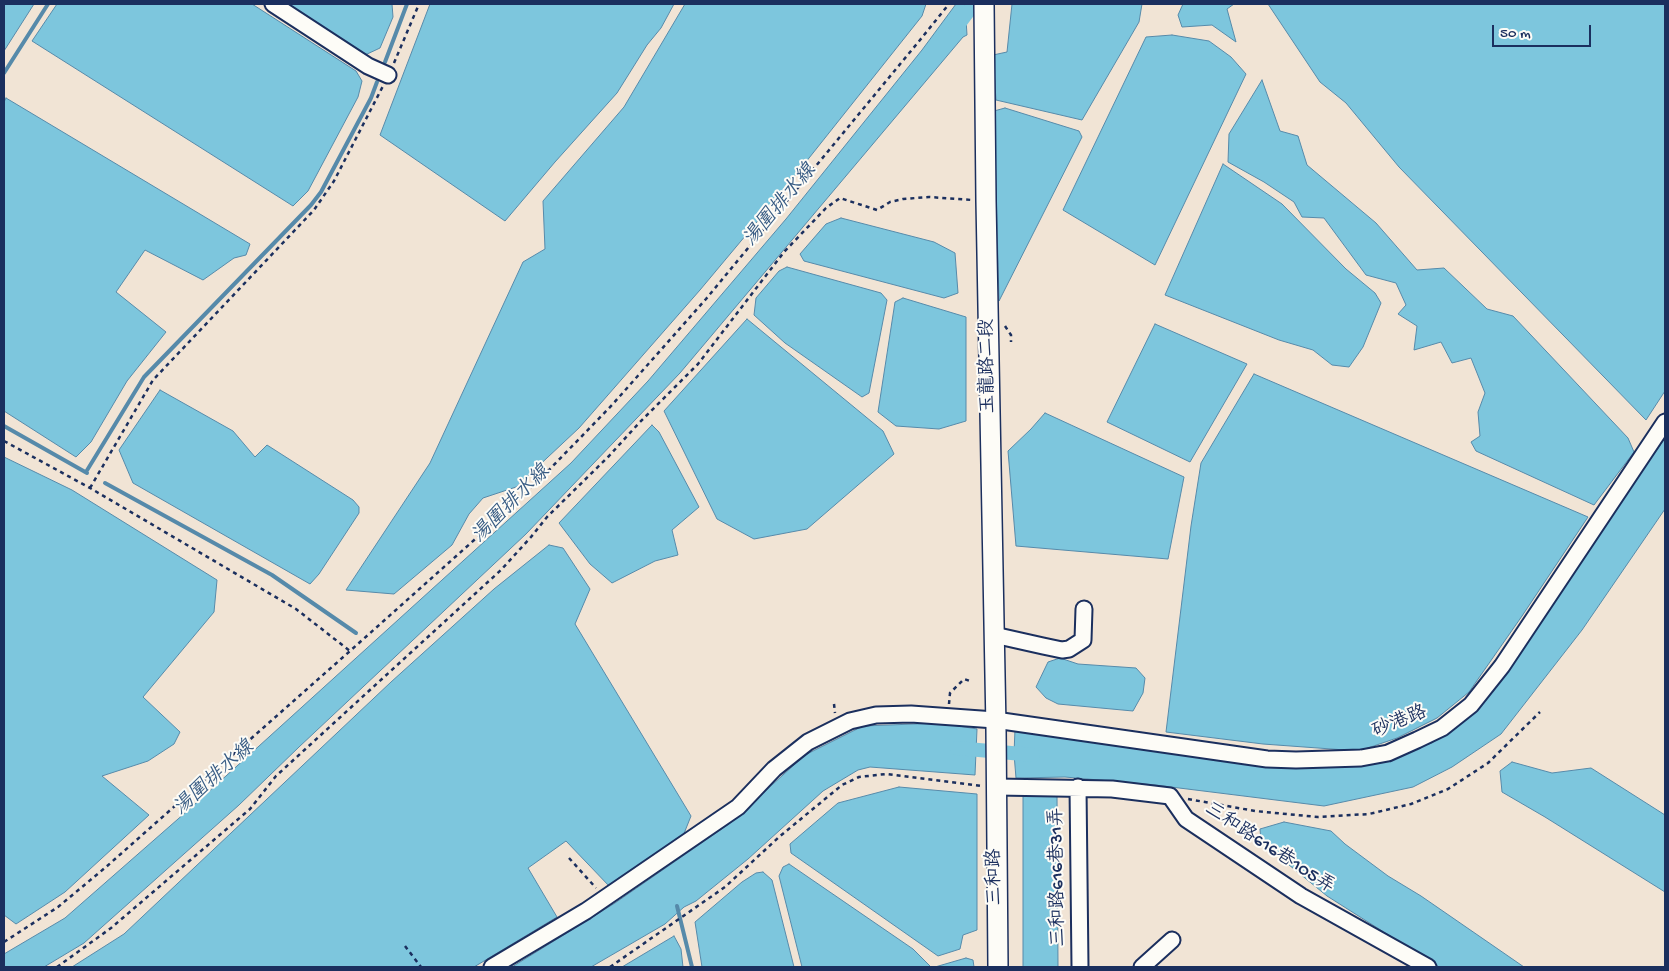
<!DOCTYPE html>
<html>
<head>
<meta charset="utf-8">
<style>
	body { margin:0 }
	#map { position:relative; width:1669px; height:971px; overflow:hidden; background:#f1e4d5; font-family:"Gochi Hand",sans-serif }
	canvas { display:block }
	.frame { position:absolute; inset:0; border:5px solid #1b2f5e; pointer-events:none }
	.scale { position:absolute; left:1492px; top:25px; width:99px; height:22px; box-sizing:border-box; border:2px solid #1b2f5e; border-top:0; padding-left:6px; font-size:15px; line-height:18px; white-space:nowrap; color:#1b2f5e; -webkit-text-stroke:4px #fdfcf7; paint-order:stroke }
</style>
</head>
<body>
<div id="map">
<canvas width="1669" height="971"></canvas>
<div class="frame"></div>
<div class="scale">50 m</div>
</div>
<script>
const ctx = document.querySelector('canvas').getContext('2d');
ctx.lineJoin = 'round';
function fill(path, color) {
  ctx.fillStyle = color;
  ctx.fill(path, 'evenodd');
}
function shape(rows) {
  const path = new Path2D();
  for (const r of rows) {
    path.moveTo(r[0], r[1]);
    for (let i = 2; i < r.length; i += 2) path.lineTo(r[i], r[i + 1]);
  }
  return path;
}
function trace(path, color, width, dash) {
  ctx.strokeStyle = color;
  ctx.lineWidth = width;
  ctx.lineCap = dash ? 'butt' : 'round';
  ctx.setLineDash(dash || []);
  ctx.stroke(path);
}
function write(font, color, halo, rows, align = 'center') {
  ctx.font = font + ' "Gochi Hand","LXGW WenKai TC",sans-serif';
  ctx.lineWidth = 4;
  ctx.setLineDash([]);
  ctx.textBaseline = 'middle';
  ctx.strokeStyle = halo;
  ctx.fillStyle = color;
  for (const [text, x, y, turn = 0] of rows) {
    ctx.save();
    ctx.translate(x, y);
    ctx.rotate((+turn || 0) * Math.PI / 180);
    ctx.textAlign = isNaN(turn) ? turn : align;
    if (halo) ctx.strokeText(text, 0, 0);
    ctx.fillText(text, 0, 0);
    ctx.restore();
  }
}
const water = shape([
	[4,4,34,4,4,51,4,4],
	[57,4,252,4,356,71,362,81,358,97,308,191,293,206,32,41,57,4],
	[284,4,392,4,393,17,380,48,365,55,284,4],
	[430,4,674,4,661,28,647,45,617,93,555,162,505,221,380,135,430,4],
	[685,4,926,4,922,16,782,192,700,290,579,428,516,487,483,498,469,514,452,545,394,594,346,590,430,463,523,262,545,249,543,201,624,107,685,4],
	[956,4,965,4,967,35,963,37,680,373,526,534,299,747,239,805,84,943,44,967,4,967,4,954,65,918,194,805,571,463,648,381,786,219,922,50,956,4],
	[1012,4,1142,4,1139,22,1082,120,996,100,993,55,1007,52,1012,4],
	[1183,4,1234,4,1227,9,1236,42,1212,25,1182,27,1178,15,1183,4],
	[1268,4,1665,4,1665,391,1646,420,1399,167,1346,103,1320,82,1268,4],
	[1172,35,1209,41,1231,57,1246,74,1155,265,1063,210,1146,37,1172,35],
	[1262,80,1280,131,1298,136,1307,165,1376,223,1417,270,1444,268,1487,309,1513,316,1628,438,1634,452,1594,505,1476,451,1471,442,1480,436,1478,412,1485,393,1471,358,1452,363,1441,342,1414,350,1417,326,1398,314,1406,305,1396,283,1366,275,1324,218,1302,217,1294,202,1264,182,1228,162,1229,134,1262,80],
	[6,98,250,244,246,255,234,258,203,280,145,250,116,292,166,332,127,381,91,442,76,457,4,411,4,102,6,98],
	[1005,108,1079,131,1082,137,999,301,994,111,1005,108],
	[1223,164,1282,204,1346,269,1375,293,1381,303,1363,347,1349,367,1332,365,1313,350,1279,340,1165,295,1223,164],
	[841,218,934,242,955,253,958,293,944,298,804,261,800,254,826,224,841,218],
	[787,267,881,293,887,300,869,393,862,397,785,343,754,315,756,298,779,271,787,267],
	[903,298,966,317,966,421,939,429,896,426,878,412,895,302,903,298],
	[747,319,883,431,894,454,807,529,754,539,717,519,664,411,747,319],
	[1155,324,1247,364,1190,462,1107,422,1155,324],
	[1254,374,1588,517,1522,616,1469,692,1437,718,1397,738,1359,751,1263,744,1166,732,1191,526,1201,463,1254,374],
	[160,390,233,431,255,457,267,445,353,500,359,507,359,513,319,574,310,584,133,483,119,450,160,390],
	[1045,413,1184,477,1168,559,1016,546,1008,451,1031,429,1045,413],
	[652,425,659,432,699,507,672,530,678,555,655,561,612,583,590,564,559,523,652,425],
	[1665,438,1665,509,1582,630,1501,734,1452,767,1413,787,1324,806,1155,785,1065,777,1016,778,1014,754,1015,729,1260,764,1335,767,1377,760,1432,743,1474,711,1665,438],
	[4,457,72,490,217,580,214,612,143,697,180,732,174,744,148,761,102,776,149,815,65,892,16,924,4,915,4,457],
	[549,545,563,548,590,589,575,624,691,816,683,836,610,887,566,841,528,868,557,917,474,967,72,967,124,934,391,682,494,589,549,545],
	[1060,658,1078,664,1136,668,1145,678,1143,693,1133,711,1058,704,1046,698,1036,687,1048,662,1060,658],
	[940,723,977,729,975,775,870,767,858,770,823,791,748,859,696,901,684,907,665,924,591,967,512,967,615,903,729,824,805,755,863,726,940,723],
	[1512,762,1552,773,1591,768,1665,815,1665,892,1545,817,1502,792,1500,771,1512,762],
	[899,787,977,794,977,930,963,935,960,949,938,956,791,853,790,844,838,803,899,787],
	[1023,794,1057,795,1058,967,1023,967,1023,794],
	[1284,822,1331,831,1345,844,1388,876,1421,896,1524,967,1439,967,1327,896,1261,842,1260,829,1284,822],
	[789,864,913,949,931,967,802,967,779,876,783,867,789,864],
	[763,872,772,880,794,967,702,967,695,922,742,882,756,873,763,872],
	[674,936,681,949,683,967,622,967,674,936],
	[966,958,973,960,974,967,935,967,966,958]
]);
fill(water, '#7dc6dd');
trace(water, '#568aaa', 1);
trace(shape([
	[385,62,407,4],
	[4,73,48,4],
	[4,426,87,473],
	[86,472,144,377,311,205,321,192,371,98,377,82],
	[105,483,272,575,356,633],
	[677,906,692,967]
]), '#568aaa', 4);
trace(shape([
	[955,29,974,4],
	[957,748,1033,755]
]), '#7dc6dd', 14);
const minor = shape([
	[273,4,368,66,388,75],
	[994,635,1043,646,1062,650,1069,649,1083,640,1084,609],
	[997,787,1112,789,1170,796,1186,819,1301,896,1428,967],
	[1078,787,1080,967],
	[492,967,586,911,738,807,774,769,808,742,850,721,876,715,911,714,995,720,1267,759,1296,760,1361,758,1388,753,1417,740,1442,728,1471,705,1502,666,1665,422],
	[1142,967,1172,940]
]);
const major = shape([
	[984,4,986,201,996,728,998,967]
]);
trace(minor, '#1b2f5e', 19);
trace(major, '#1b2f5e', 22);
trace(shape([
	[394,63,419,4],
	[1005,326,1011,335,1011,342],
	[4,441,90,488,296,609,350,651],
	[90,488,153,380,314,210,334,181,383,86],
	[834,704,835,713],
	[949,704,950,693,964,679,970,681],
	[1188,799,1255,811,1318,817,1369,814,1411,804,1448,789,1488,763,1540,712],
	[569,858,596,888],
	[4,942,58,907,106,867,350,651,482,533,548,471,612,405,706,299,920,40,949,4],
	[405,946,421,967],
	[57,967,111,928,250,809,276,776,501,570,531,537,547,517,609,456,639,423,698,364,784,252,826,208,840,198,877,210,890,202,903,199,929,197,972,200],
	[610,967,725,887,779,837,842,785,859,777,886,774,982,786]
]), '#1b2f5e', 2.5, [4, 4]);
trace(minor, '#fdfcf7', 15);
trace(major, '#fdfcf7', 19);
write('19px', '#1b2f5e', '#fdfcf7', [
	["玉龍路二段",989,366,-91],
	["砂港路",1400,723,-22],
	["三和路616巷105弄",1269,849,33],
	["三和路",996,877,-91],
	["三和路616巷31弄",1059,877,-91]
]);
write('italic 20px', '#385c84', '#fdfcf7', [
	["湯圍排水線",781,206,-50],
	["湯圍排水線",512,505,-45],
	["湯圍排水線",215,779,-42]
]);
</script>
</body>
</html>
